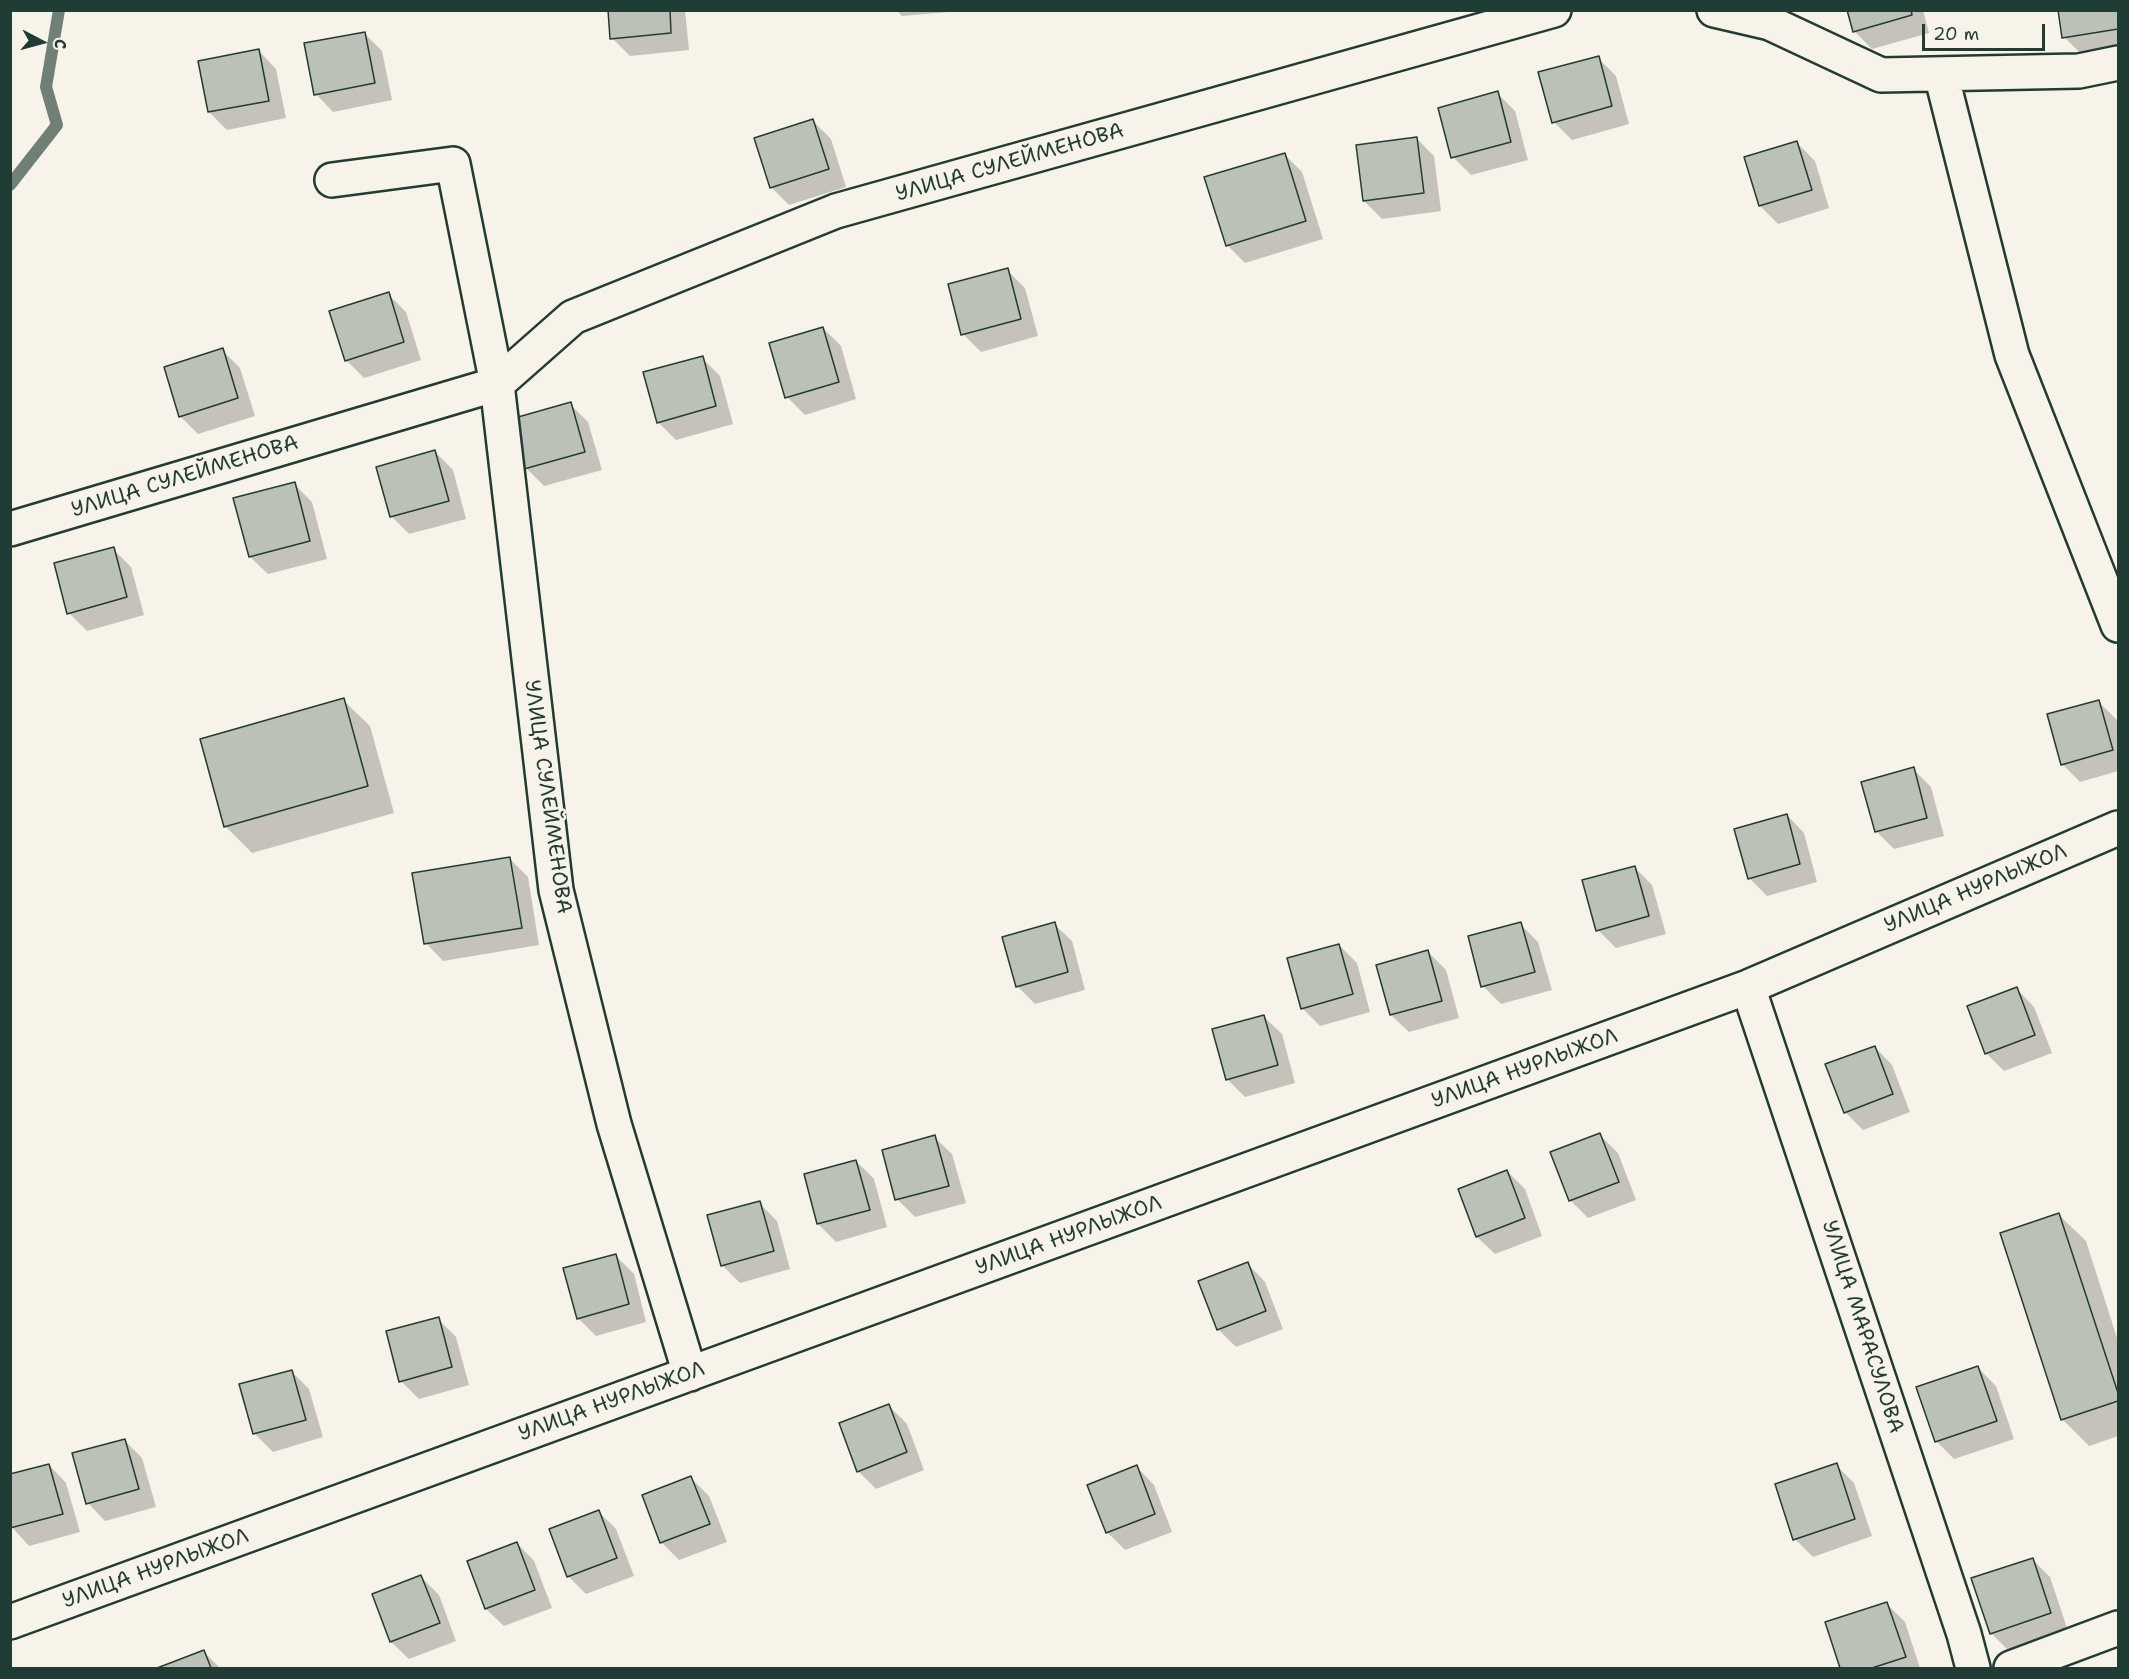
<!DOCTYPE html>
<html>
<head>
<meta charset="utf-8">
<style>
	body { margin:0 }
	#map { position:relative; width:2129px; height:1679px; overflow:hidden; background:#f7f3e8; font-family:"Shantell Sans",sans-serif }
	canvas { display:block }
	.frame { position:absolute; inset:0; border:12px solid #1f3d34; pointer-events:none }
	.north { position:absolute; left:12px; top:12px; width:60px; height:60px; -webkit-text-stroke:4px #f7f3e8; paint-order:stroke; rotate:96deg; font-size:16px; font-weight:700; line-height:24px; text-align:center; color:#1f3d34 }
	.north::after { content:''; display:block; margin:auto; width:21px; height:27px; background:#1f3d34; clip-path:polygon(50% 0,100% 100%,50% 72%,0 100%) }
	.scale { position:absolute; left:1922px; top:24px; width:123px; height:27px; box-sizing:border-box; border:3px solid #1f3d34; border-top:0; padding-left:8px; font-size:18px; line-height:21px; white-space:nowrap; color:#1f3d34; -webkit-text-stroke:4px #f7f3e8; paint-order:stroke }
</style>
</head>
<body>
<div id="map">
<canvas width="2129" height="1679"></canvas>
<div class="frame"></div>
<div class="north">С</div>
<div class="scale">20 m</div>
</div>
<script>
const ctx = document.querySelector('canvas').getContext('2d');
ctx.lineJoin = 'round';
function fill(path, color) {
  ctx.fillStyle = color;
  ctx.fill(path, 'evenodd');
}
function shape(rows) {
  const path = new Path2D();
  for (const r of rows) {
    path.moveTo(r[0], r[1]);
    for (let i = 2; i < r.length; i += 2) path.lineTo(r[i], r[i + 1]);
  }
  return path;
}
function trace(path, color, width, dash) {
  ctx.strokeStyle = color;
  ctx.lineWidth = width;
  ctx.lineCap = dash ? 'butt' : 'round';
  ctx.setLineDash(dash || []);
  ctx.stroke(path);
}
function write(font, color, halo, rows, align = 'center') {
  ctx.font = font + ' "Shantell Sans",sans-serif';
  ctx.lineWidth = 5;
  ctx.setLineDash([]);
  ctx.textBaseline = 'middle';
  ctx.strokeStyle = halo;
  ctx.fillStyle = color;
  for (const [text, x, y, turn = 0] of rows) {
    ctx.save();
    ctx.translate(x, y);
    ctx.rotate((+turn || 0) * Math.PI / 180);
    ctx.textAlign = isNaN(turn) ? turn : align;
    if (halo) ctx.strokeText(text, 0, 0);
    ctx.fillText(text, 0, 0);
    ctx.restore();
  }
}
fill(shape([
	[609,10,685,10,689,50,630,56,612,38],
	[896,10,961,10,961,11,902,16],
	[1848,10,1923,10,1929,33,1872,49,1854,31],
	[2059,10,2118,10,2118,49,2082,55,2064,37],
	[364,33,382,51,392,100,333,112,316,94],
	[259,51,276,69,286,118,227,130,209,112],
	[1598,58,1616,76,1629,124,1572,140,1554,122],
	[1497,93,1515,111,1528,160,1471,175,1453,157],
	[813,121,831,139,846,187,789,205,771,187],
	[1416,138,1434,156,1441,211,1382,219,1364,201],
	[1797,143,1815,161,1829,208,1778,224,1760,206],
	[1284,154,1302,172,1323,239,1245,263,1227,245],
	[1007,270,1025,288,1038,336,981,352,963,334],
	[388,294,406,312,421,360,364,378,346,360],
	[823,328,841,346,856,399,805,415,787,397],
	[222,350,240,368,255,416,198,434,180,416],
	[702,358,720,376,733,424,676,440,658,422],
	[570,404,588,422,602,470,544,486,526,468],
	[435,452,453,470,466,519,409,534,391,516],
	[294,484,312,502,327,559,268,574,250,557],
	[113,549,131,567,144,615,87,631,69,613],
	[343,700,370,726,394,813,252,853,225,826],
	[2099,702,2117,720,2118,771,2080,782,2062,764],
	[1913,769,1931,787,1944,836,1894,849,1876,831],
	[1787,815,1804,833,1817,882,1767,896,1749,878],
	[510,859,528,877,539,945,443,961,426,943],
	[1634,867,1652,885,1666,934,1616,948,1598,930],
	[1054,924,1072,941,1085,990,1035,1004,1017,986],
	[1520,924,1538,942,1552,990,1501,1004,1483,986],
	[1339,945,1357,963,1370,1012,1320,1026,1302,1008],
	[1428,952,1446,970,1459,1018,1409,1032,1391,1015],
	[2017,989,2034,1007,2052,1053,2004,1071,1986,1053],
	[1264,1017,1282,1034,1295,1083,1245,1097,1227,1079],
	[1875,1047,1892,1065,1910,1112,1863,1130,1845,1112],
	[1600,1135,1618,1153,1636,1200,1588,1218,1570,1200],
	[934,1137,952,1154,966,1203,915,1217,897,1199],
	[856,1161,874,1179,887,1227,836,1242,818,1224,806,1175],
	[1507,1171,1525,1189,1542,1236,1495,1254,1477,1237,1459,1190],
	[759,1203,777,1221,790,1269,740,1283,722,1265],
	[2059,1215,2086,1241,2118,1341,2118,1436,2089,1446,2062,1419],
	[616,1256,634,1274,646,1322,596,1336,578,1318],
	[1248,1264,1265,1282,1283,1329,1236,1347,1218,1329],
	[438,1319,456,1337,469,1385,419,1399,401,1381],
	[1978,1368,1996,1386,2014,1439,1954,1459,1936,1441],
	[291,1371,309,1389,323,1437,273,1452,255,1434,241,1385],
	[889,1406,907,1424,924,1470,876,1489,858,1471],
	[124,1440,142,1458,156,1507,105,1521,88,1503],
	[49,1465,66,1483,80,1532,29,1546,10,1525],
	[1836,1465,1854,1483,1872,1536,1813,1557,1795,1539],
	[1137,1467,1154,1485,1172,1532,1125,1550,1107,1532],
	[691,1478,709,1496,727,1542,679,1560,661,1542],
	[599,1512,616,1529,634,1576,586,1594,568,1576],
	[517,1543,534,1561,552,1608,504,1626,486,1609,469,1562],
	[2032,1559,2050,1577,2068,1631,2009,1651,1991,1633],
	[421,1577,439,1595,456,1641,409,1659,391,1642,374,1595],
	[1887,1604,1905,1622,1920,1668,1842,1668,1827,1623],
	[204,1652,220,1668,162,1668]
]), '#0003');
trace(shape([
	[10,185,57,125,46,87,59,10]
]), '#6f8077', 12);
const building = shape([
	[608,10,670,10,671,33,610,39,608,10],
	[1847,10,1911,10,1912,15,1853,32,1847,10],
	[2058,10,2118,10,2118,29,2062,38,2058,10],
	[365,32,375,83,314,95,304,43,365,32],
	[259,49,269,101,208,112,198,61,259,49],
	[1599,56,1612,106,1552,123,1538,72,1599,56],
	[1498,91,1511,142,1451,158,1438,108,1498,91],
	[813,119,829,169,770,188,754,138,813,119],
	[1417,137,1424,193,1363,201,1356,145,1417,137],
	[1797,141,1812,190,1759,206,1744,157,1797,141],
	[1285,153,1306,221,1226,246,1204,177,1285,153],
	[1008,268,1021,319,961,335,948,284,1008,268],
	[389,292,404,342,345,361,329,311,389,292],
	[823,327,839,382,785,398,769,343,823,327],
	[223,348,238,398,179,417,164,367,223,348],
	[703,356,716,406,657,423,643,372,703,356],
	[571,402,585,452,524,469,511,419,571,402],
	[435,450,449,501,390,517,376,467,435,450],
	[295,482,310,541,249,557,233,498,295,482],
	[114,547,127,597,67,614,54,563,114,547],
	[344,698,368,786,224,827,200,739,344,698],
	[2099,700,2113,750,2061,765,2047,714,2099,700],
	[1914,767,1927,818,1875,832,1861,782,1914,767],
	[1787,814,1800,864,1748,879,1734,829,1787,814],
	[510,857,522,928,424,944,412,873,510,857],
	[1635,866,1649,916,1596,931,1582,880,1635,866],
	[1055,922,1068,972,1016,987,1002,937,1055,922],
	[1521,922,1535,972,1481,987,1468,936,1521,922],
	[1339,944,1353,994,1301,1009,1287,958,1339,944],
	[1428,950,1442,1001,1390,1015,1376,965,1428,950],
	[2017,987,2035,1035,1985,1054,1967,1006,2017,987],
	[1264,1015,1278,1065,1226,1080,1212,1029,1264,1015],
	[1875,1046,1893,1094,1844,1113,1825,1064,1875,1046],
	[1600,1133,1619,1182,1569,1201,1550,1152,1600,1133],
	[935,1135,949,1186,895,1200,882,1150,935,1135],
	[856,1160,870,1210,817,1224,804,1174,856,1160],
	[1507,1170,1525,1218,1476,1237,1458,1189,1507,1170],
	[760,1201,774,1251,721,1266,707,1215,760,1201],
	[2059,1213,2118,1393,2118,1401,2061,1420,2000,1233,2059,1213],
	[616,1254,629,1304,577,1319,563,1268,616,1254],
	[1248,1262,1266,1311,1217,1330,1198,1281,1248,1262],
	[439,1317,452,1367,399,1382,386,1331,439,1317],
	[1978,1366,1997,1421,1935,1442,1916,1387,1978,1366],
	[292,1370,306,1420,253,1434,239,1384,292,1370],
	[889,1404,907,1452,857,1472,839,1423,889,1404],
	[125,1439,139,1489,86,1504,72,1453,125,1439],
	[1837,1463,1855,1519,1793,1540,1775,1484,1837,1463],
	[49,1464,63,1514,10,1528,10,1474,49,1464],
	[1137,1465,1155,1514,1106,1533,1087,1485,1137,1465],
	[691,1476,710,1524,660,1543,642,1495,691,1476],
	[599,1510,617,1558,567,1577,549,1529,599,1510],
	[517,1542,535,1590,485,1609,467,1561,517,1542],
	[2033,1558,2051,1613,1990,1634,1971,1578,2033,1558],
	[421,1575,440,1623,390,1642,372,1594,421,1575],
	[1887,1602,1906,1657,1872,1668,1840,1668,1825,1622,1887,1602],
	[204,1650,211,1668,157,1668,204,1650]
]);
fill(building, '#bbc1b6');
trace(building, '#1f3d34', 1.5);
const minor = shape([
	[1714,10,1770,23,1881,75,2079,71,2118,63],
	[1941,74,2012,355,2118,625],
	[332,180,453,164,497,384,556,890,614,1124,690,1374],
	[10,529,497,384,573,317,836,211,1554,10],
	[1748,987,1964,1634,1973,1668],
	[10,1622,1748,987,2118,828],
	[2011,1668,2118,1628]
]);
trace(minor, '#1f3d34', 38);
trace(minor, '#f7f3e8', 33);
write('21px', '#1f3d34', '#f7f3e8', [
	["УЛИЦА СУЛЕЙМЕНОВА",1010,163,-16],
	["УЛИЦА СУЛЕЙМЕНОВА",185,477,-17],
	["УЛИЦА СУЛЕЙМЕНОВА",547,797,82],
	["УЛИЦА НУРЛЫЖОЛ",1976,889,-23],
	["УЛИЦА НУРЛЫЖОЛ",1525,1069,-20],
	["УЛИЦА НУРЛЫЖОЛ",1069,1236,-20],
	["УЛИЦА МАРАСУЛОВА",1862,1327,72],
	["УЛИЦА НУРЛЫЖОЛ",612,1402,-20],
	["УЛИЦА НУРЛЫЖОЛ",156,1569,-20]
]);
</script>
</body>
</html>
